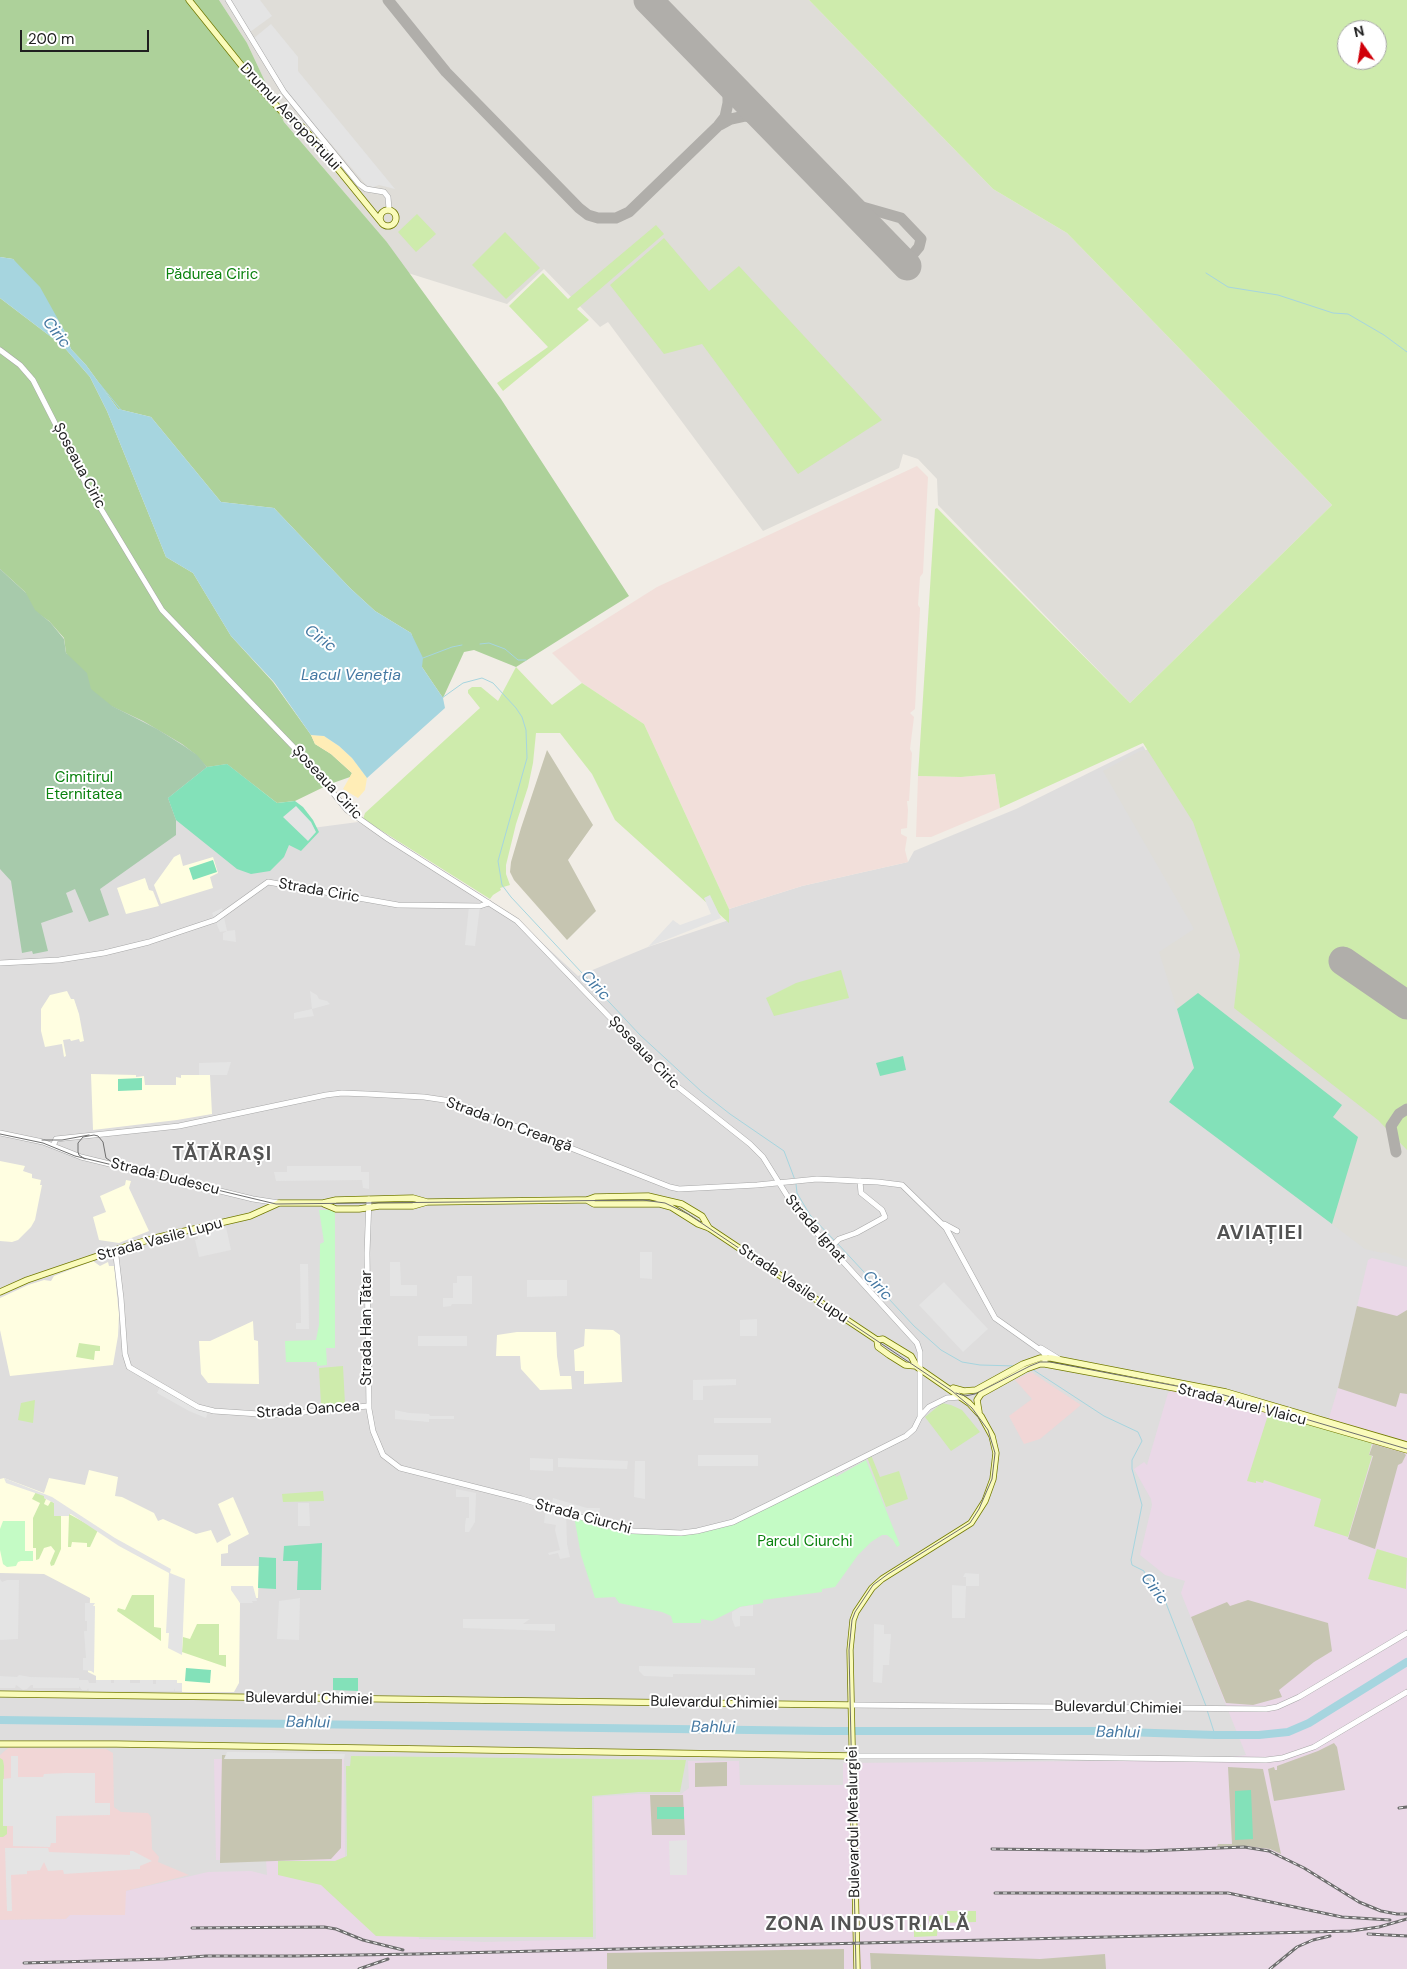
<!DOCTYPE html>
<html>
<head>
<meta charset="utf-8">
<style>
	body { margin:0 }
	#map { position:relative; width:1407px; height:1969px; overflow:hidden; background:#f1ede6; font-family:"DM Sans",sans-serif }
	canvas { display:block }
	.north { position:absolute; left:1337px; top:20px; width:50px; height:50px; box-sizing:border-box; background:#fff; border:1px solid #a6a6a6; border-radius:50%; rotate:347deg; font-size:14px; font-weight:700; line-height:20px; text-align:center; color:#202020 }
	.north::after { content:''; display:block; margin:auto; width:18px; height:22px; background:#d00009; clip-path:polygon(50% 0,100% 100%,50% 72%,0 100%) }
	.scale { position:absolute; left:20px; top:30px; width:129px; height:22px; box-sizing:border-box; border:2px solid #202020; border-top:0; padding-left:6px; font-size:15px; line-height:18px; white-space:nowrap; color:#202020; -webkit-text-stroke:4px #fff; paint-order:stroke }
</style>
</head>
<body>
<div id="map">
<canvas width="1407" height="1969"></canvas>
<div class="north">N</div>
<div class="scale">200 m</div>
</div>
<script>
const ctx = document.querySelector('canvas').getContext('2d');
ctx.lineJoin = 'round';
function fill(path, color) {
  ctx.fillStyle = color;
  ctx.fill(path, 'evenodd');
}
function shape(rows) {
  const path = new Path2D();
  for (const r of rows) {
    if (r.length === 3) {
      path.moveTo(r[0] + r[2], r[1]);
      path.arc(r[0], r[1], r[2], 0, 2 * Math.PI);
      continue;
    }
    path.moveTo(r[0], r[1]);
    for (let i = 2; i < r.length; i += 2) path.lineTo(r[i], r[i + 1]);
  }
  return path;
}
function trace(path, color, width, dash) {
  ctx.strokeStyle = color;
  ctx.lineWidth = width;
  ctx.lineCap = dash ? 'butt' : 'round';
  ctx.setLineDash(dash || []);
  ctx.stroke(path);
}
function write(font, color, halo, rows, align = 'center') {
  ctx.font = font + ' "DM Sans",sans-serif';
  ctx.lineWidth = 4;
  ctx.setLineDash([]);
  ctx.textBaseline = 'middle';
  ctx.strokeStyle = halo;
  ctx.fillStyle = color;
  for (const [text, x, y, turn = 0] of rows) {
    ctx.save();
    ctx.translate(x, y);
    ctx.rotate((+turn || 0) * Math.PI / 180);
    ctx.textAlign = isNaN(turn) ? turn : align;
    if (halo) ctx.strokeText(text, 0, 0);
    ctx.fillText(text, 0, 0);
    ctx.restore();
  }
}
fill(shape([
	[0,568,91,689,225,754,297,830,358,822,522,924,578,976,648,947,729,920,729,909,802,886,908,862,914,851,1016,809,1143,746,1280,965,1407,1078,1407,1969,0,1969]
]), '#dedddd');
fill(shape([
	[1031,1372,1081,1405,1040,1439,1024,1444,1009,1416,1032,1399,1015,1380],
	[8,1748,106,1749,113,1753,114,1807,121,1812,148,1813,151,1817,152,1849,159,1857,158,1862,189,1875,126,1891,126,1915,70,1915,66,1919,0,1920,0,1755]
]), '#f1d6d6');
fill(shape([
	[1372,1258,1407,1267,1407,1969,0,1969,0,1920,66,1919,70,1915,125,1915,126,1891,208,1872,251,1871,267,1875,266,1860,216,1860,214,1759,344,1759,345,1859,411,1857,419,1939,484,1942,596,1939,594,1797,637,1794,681,1794,689,1788,688,1761,739,1761,740,1785,843,1785,843,1763,1210,1760,1246,1755,1181,1593,1185,1581,1165,1575,1140,1555,1152,1505,1151,1499,1134,1469,1144,1462,1147,1465,1168,1393,1178,1388,1210,1398,1263,1408,1326,1428,1338,1388,1368,1260]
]), '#ead8e7');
fill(shape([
	[180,854,183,866,213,857,218,873,210,877,213,888,161,904,154,885,174,857],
	[145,878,149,890,153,891,159,906,126,914,117,888],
	[67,991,71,999,74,999,79,1014,84,1041,80,1042,79,1039,71,1041,70,1039,63,1040,66,1056,64,1057,62,1044,45,1047,41,1031,41,1009,50,995],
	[91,1074,136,1075,136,1077,144,1076,145,1085,176,1085,176,1077,181,1078,181,1075,210,1075,212,1114,177,1120,93,1130],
	[0,1161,25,1166,23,1171,32,1174,32,1178,41,1180,40,1185,42,1185,35,1220,31,1227,18,1240,12,1242,0,1241],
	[126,1180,131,1181,129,1188,149,1231,119,1243,99,1240,93,1217,106,1212,100,1196,125,1185],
	[93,1261,100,1266,108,1262,109,1266,114,1266,119,1315,118,1336,113,1365,10,1376,0,1330,0,1298,28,1285,44,1280,51,1281,54,1276],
	[253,1321,254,1340,258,1341,259,1384,208,1383,201,1374,199,1341,210,1341],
	[585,1329,613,1330,620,1335,622,1382,584,1384,584,1371,575,1371,574,1350,584,1346],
	[517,1332,556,1332,557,1356,531,1356,557,1356,560,1376,571,1376,572,1389,540,1390,521,1369,520,1356,496,1356,497,1335],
	[89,1470,118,1477,115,1496,122,1497,154,1513,158,1521,163,1519,196,1534,211,1530,217,1543,231,1535,218,1504,233,1497,249,1534,228,1545,228,1553,221,1554,221,1566,259,1566,258,1598,238,1598,240,1603,239,1683,234,1692,182,1692,182,1683,177,1683,176,1680,96,1680,96,1676,88,1672,90,1598,44,1574,0,1573,0,1479,4,1478,44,1493,49,1478,85,1485]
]), '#fffee1');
fill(shape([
	[917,466,928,477,923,573,920,577,918,605,920,608,915,709,910,713,914,717,910,749,912,753,909,801,907,801,908,810,907,828,901,829,901,834,907,837,905,850,908,862,802,886,729,909,644,724,582,683,552,653,657,587],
	[995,774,1000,808,931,837,916,837,918,776,961,777]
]), '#f2dfda');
fill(shape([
	[219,0,809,0,993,189,1067,233,1332,505,1130,703,938,505,937,479,918,459,903,454,899,468,763,531,608,322,600,327,544,269,507,304,392,268,386,241,284,122,247,43],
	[1151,749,1407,782,1407,1260,1384,1252,1382,1253,1365,1249,1332,1224,1333,1117,1341,1106,1198,994,1177,1009,1159,952,1194,929,1103,771,1140,751]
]), '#dfddd8');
fill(shape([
	[547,750,593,825,568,860,596,911,567,940,514,880,510,872,511,862,521,828],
	[1357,1306,1397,1316,1407,1310,1407,1394,1400,1393,1396,1407,1338,1388],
	[1373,1444,1404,1453,1406,1455,1402,1463,1398,1465,1375,1549,1348,1539,1373,1456,1369,1455],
	[1248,1600,1328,1623,1332,1651,1314,1662,1279,1690,1282,1697,1253,1705,1226,1703,1191,1617,1227,1602,1230,1606],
	[1334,1743,1337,1747,1345,1790,1274,1801,1268,1769,1274,1767,1275,1770,1277,1770,1277,1766,1318,1751],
	[222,1755,342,1756,341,1848,331,1859,220,1863],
	[727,1762,727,1786,695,1787,695,1763],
	[1228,1767,1263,1769,1281,1854,1270,1849,1245,1846,1217,1847,1218,1844,1232,1844],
	[650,1795,683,1795,685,1835,652,1835],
	[844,1949,844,1969,607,1969,607,1953],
	[870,1953,1040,1959,1105,1954,1106,1969,871,1969]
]), '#c6c5b1');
fill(shape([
	[809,0,1407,0,1407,1150,1378,1120,1234,1008,1240,955,1193,822,1143,743,1000,808,995,774,961,777,918,776,935,509,937,508,1130,703,1332,505,1067,233,993,189],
	[1347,30,1377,30,1377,60,1347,60],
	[417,214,436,234,416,252,398,232],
	[656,225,664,234,577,309,589,320,503,391,497,383,548,347,509,306,543,273,568,299],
	[505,232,540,268,506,299,472,265],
	[664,238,709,291,739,266,882,420,798,474,702,344,664,354,610,285],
	[516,667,552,705,582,683,644,724,729,909,729,923,615,820,592,774,560,733,536,733,533,763,528,787,516,824,506,865,506,874,510,885,500,888,501,890,493,895,490,899,363,819,365,813,480,708,468,693,468,690,472,687,481,687,498,701],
	[841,970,849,998,774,1016,766,998,796,983],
	[79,1343,100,1346,100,1351,95,1351,94,1360,76,1357],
	[343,1366,345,1404,321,1405,319,1368],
	[35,1400,33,1423,18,1420,21,1403],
	[942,1403,951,1405,962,1410,980,1432,951,1451,925,1417],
	[1269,1412,1372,1443,1369,1455,1372,1456,1348,1537,1314,1526,1321,1499,1264,1480,1263,1483,1256,1481,1256,1483,1247,1481],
	[871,1455,880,1477,899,1471,908,1499,886,1507,867,1457],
	[323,1491,324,1501,283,1502,282,1494],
	[36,1492,45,1496,44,1498,46,1499,44,1504,48,1506,51,1501,54,1503,54,1516,61,1516,61,1549,54,1565,51,1566,50,1563,55,1551,51,1546,44,1548,39,1559,36,1560,36,1548,33,1548,33,1518,40,1503,32,1499],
	[69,1514,98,1530,90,1547,87,1547,87,1543,72,1542,71,1547,68,1547],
	[1377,1549,1407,1558,1406,1589,1368,1579],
	[132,1595,154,1595,154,1627,161,1628,161,1641,117,1611,118,1608,125,1610],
	[197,1624,219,1624,219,1655,226,1655,226,1667,182,1652,183,1637,190,1639],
	[351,1756,686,1760,680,1792,639,1792,592,1796,593,1937,422,1937,376,1936,321,1885,278,1875,278,1861,335,1861,347,1856,346,1766,350,1766],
	[0,1758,3,1760,4,1766,3,1825,7,1826,7,1834,3,1837,0,1837],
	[947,1911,976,1911,976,1922,938,1923,937,1936,914,1937,914,1925,929,1925,929,1916,947,1915]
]), '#ceebac');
fill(shape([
	[0,0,219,0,247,43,284,122,386,241,501,399,629,596,516,667,474,650,464,652,443,698,422,667,411,633,375,611,350,588,274,508,221,502,151,417,118,409,86,365,71,349,64,330,13,259,0,257],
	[0,298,63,346,90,377,107,411,166,557,193,573,231,636,273,682,311,735,315,744,331,754,352,773,350,777,330,784,295,801,277,803,227,764,207,767,195,754,182,744,143,721,109,705,89,689,66,653,64,638,49,621,33,610,25,592,0,569]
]), '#add19a');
fill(shape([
	[311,735,324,736,339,746,352,758,367,778,365,790,358,798,343,789,352,773,331,754,315,744]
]), '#ffedb6');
fill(shape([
	[0,569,26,593,35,610,50,622,64,639,66,653,87,673,91,689,112,706,157,729,184,746,197,755,207,767,168,798,176,820,176,835,100,889,109,915,89,922,75,889,66,893,73,912,41,923,48,951,33,954,32,951,22,953,11,881,0,869]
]), '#a7caab');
fill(shape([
	[319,1210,335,1210,335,1348,326,1348,327,1365,317,1366,317,1362,286,1362,285,1341,316,1340,319,1325,320,1244,324,1242],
	[866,1460,900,1545,897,1547,893,1540,887,1535,882,1535,871,1542,858,1555,835,1587,822,1589,822,1592,763,1600,763,1603,740,1607,712,1621,701,1619,701,1623,673,1623,671,1616,662,1612,619,1603,615,1597,595,1598,581,1555,574,1516,633,1531,681,1533,733,1522,834,1473,836,1477],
	[3,1521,25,1521,25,1551,33,1551,33,1561,21,1561,18,1562,16,1566,7,1567,3,1564,0,1550,0,1529]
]), '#c4fbc5');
fill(shape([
	[227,764,277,803,295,801,303,807,313,820,319,832,301,851,289,845,284,857,270,871,251,874,237,869,176,820,168,798,207,767],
	[213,860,217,872,193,880,189,868],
	[1198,993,1342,1105,1333,1117,1358,1137,1332,1224,1169,1102,1194,1068,1177,1009],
	[903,1056,906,1070,880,1076,876,1063],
	[142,1078,142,1090,118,1091,118,1079],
	[322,1543,321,1590,297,1590,298,1561,283,1561,284,1546],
	[259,1557,276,1558,276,1589,258,1588],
	[186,1668,211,1670,210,1683,185,1681],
	[333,1678,358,1678,358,1691,333,1690],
	[1251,1790,1253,1839,1235,1840,1235,1791],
	[657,1807,684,1807,684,1819,657,1819]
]), '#83e1b9');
fill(shape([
	[230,0,260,0,272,16,250,32],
	[271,24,298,57,298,71,395,189,379,185,374,187,367,186,327,139,300,114,284,92,254,38],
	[296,806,311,822,316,832,308,841,283,817],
	[710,895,721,918,648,947,673,920,680,925,711,914,704,898],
	[469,906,480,906,475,946,465,945],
	[222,908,227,931,235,930,236,942,223,940,223,933,227,931,220,932,212,913],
	[310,991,317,995,319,999,327,1001,330,1004,312,1009,314,1016,294,1019,294,1013,312,1009],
	[231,1062,227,1075,199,1075,199,1063],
	[287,1166,361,1166,361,1172,369,1172,369,1189,363,1188,362,1180,276,1181,274,1172,287,1172],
	[226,1227,231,1250,199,1257,195,1240,198,1239,197,1233],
	[640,1252,652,1252,652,1279,640,1278],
	[390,1262,400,1262,401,1285,417,1285,417,1296,390,1296],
	[300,1264,308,1264,309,1329,296,1329,296,1323,301,1323],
	[457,1276,472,1276,472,1304,452,1304,451,1306,443,1307,443,1298,453,1298,453,1283,457,1283],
	[527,1280,567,1280,567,1296,527,1297],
	[944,1282,988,1329,963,1352,919,1305],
	[757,1319,757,1336,740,1336,740,1320],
	[418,1336,467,1336,467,1346,418,1346],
	[736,1379,736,1385,703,1386,703,1400,693,1400,693,1380],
	[160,1387,197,1408,208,1412,206,1418,189,1411,157,1393],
	[395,1410,409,1413,429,1414,430,1416,454,1416,454,1419,429,1419,429,1422,395,1419],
	[714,1418,771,1418,771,1423,714,1423],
	[698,1455,758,1455,758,1466,698,1466],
	[530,1458,553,1459,553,1471,530,1470],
	[558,1458,628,1461,627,1469,558,1467],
	[635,1461,645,1461,645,1499,634,1497],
	[4,1478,52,1497,115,1538,171,1569,170,1573,185,1579,182,1655,168,1648,169,1633,166,1633,169,1573,119,1546,71,1514,69,1514,69,1516,54,1516,54,1503,44,1498,44,1496,6,1483],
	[456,1489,476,1493,475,1522,469,1532,465,1532,465,1525,466,1518,469,1518,469,1497,456,1497],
	[553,1498,587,1508,600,1508,599,1523,566,1514,567,1544,570,1557,560,1559,558,1553,549,1555,548,1553,560,1550,555,1530,556,1525,544,1523,546,1507,551,1509],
	[298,1503,309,1503,310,1526,298,1526],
	[965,1573,979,1574,979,1586,966,1586,965,1618,952,1618,952,1585,966,1586,966,1577,963,1577],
	[0,1579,2,1582,7,1580,19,1580,18,1639,0,1640],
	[231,1586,253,1586,257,1601,252,1601,253,1603,240,1603,231,1590],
	[300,1598,299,1640,277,1639,279,1601],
	[85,1603,95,1603,93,1606,95,1606,94,1673,91,1671,83,1670,83,1658,86,1658,84,1631,87,1631,87,1621,85,1621],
	[753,1605,753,1616,740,1616,740,1626,735,1627,732,1619,732,1612,740,1607],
	[463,1619,530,1619,523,1624,555,1624,555,1631,463,1628],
	[874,1624,884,1625,884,1634,891,1634,889,1665,883,1665,882,1683,873,1682],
	[639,1666,755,1668,755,1675,673,1674,673,1677,644,1676,639,1671],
	[19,1675,30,1677,79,1678,79,1680,88,1680,89,1683,96,1683,96,1680,111,1680,111,1683,114,1683,114,1680,130,1680,130,1683,140,1683,140,1680,153,1680,153,1684,156,1684,156,1680,177,1680,177,1683,182,1683,182,1691,175,1691,174,1688,174,1691,89,1691,88,1688,87,1690,82,1690,79,1686,79,1688,33,1688,33,1685,31,1685,27,1689,23,1690,16,1685,15,1688,0,1688,0,1676,17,1677],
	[227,1752,234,1752,345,1754,344,1759,224,1759],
	[11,1756,18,1756,18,1777,43,1777,44,1774,66,1773,95,1773,95,1803,110,1803,110,1815,56,1816,56,1843,51,1843,50,1847,13,1846,13,1826,3,1826,3,1779,11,1778],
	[687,1840,687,1875,670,1875,669,1841],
	[5,1848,48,1848,49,1852,130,1855,130,1851,133,1851,152,1861,140,1866,140,1869,64,1874,63,1870,48,1871,44,1862,40,1870,27,1871,27,1874,11,1875,12,1911,7,1911]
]), '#e4e4e4');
fill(shape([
	[0,257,13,259,40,287,64,330,71,349,86,365,118,409,151,417,221,502,274,508,350,588,375,611,411,633,423,658,422,667,443,698,445,708,367,778,352,758,339,746,324,736,311,735,274,682,231,636,193,573,166,557,107,411,90,377,63,346,0,298]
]), '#a6d5df');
trace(shape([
	[1206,273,1228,287,1278,295,1333,313,1348,314,1384,335,1407,352],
	[99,383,122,411],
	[480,644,489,643,505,649,518,660,526,660],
	[423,658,452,647,462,645],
	[442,698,463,683,482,678,493,683,516,708,522,717,526,730,527,758,498,861,502,885,511,897,640,1035,702,1092,730,1114,784,1151,795,1180],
	[796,1184,797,1193,810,1215,835,1241],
	[838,1244,914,1326,941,1350,962,1362,980,1365,1015,1366],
	[1032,1369,1104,1416,1138,1432,1142,1441,1132,1460,1132,1469,1142,1505,1131,1560,1132,1565,1144,1571,1145,1576,1158,1588,1164,1598,1206,1706],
	[1207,1710,1215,1735]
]), '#a6d5df', 1);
trace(shape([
	[0,1720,825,1731,1094,1731,1215,1735,1259,1735,1288,1732,1309,1723,1407,1662]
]), '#a6d5df', 8);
trace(shape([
	[388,0,446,72,579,208,588,215,598,218,616,218,629,212,718,126,725,117,728,103,728,92,722,78],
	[720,125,731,119,745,116,755,118,768,125],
	[806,163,846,200,859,206,901,218,921,239,919,247,914,253,908,258,900,259,892,257,885,253,881,246,879,238],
	[1396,1152,1391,1126,1399,1114,1407,1109]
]), '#b0aeaa', 11);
trace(shape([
	[648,0,907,266],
	[1343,961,1407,1005]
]), '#b0aeaa', 29);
const tertiary = shape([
	[228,0,284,92,359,184,366,189,384,192,388,197,389,209],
	[0,350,20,365,33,380,86,484,162,610,307,761,347,810,388,839,517,921,673,1083,750,1144,763,1157,796,1210,917,1343,920,1352,920,1417],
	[0,963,59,960,104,953,149,942,215,920,268,882,398,905,480,906,489,903],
	[0,1133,43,1142,81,1157,253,1199,279,1203],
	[53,1146,56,1139,179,1126,326,1095,342,1093,367,1094,424,1097,451,1101,670,1187,679,1189,757,1185,817,1179,878,1182,902,1185,946,1228,995,1318,1043,1352,1045,1355,1045,1361],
	[369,1199,367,1253,369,1409,373,1431,383,1455,400,1468,522,1499,610,1526,633,1531,681,1533,697,1531,733,1522,772,1503,906,1436,914,1429,920,1417,929,1407,947,1398,961,1397],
	[944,1224,957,1231],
	[831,1247,839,1239,856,1233,885,1217,882,1210,861,1193,860,1181],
	[114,1251,116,1256,121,1298,125,1354,129,1367,198,1407,214,1411,274,1415,368,1406],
	[1041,1348,1059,1359],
	[851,1705,1266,1709,1277,1707,1299,1697,1407,1633],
	[853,1756,981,1756,1266,1760,1282,1758,1314,1747,1407,1692]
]);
const secondary = shape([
	[189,0,258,86,287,117,301,126,316,142,381,222],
	[388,218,8],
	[587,1200,594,1204,660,1204,671,1207,698,1224,709,1228,877,1340,883,1339,911,1356,917,1367,969,1403,981,1416,992,1436,996,1453,993,1479,985,1501,971,1523,882,1579,872,1588,856,1612,853,1620,850,1650,857,1969],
	[324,1204,336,1209,359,1209,379,1206,413,1206,427,1202,577,1200,587,1200,595,1197,648,1196,682,1204,702,1216,709,1228],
	[0,1292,27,1280,121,1248,155,1238,250,1216,279,1203,323,1203,336,1200,413,1198,427,1202],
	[877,1340,878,1347,889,1355,905,1365,916,1366],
	[953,1388,964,1391,976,1390,1023,1364,1040,1358,1051,1358,1226,1392,1407,1445],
	[979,1412,977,1400,981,1394,1026,1369,1040,1364,1045,1364,1223,1397,1407,1450],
	[0,1694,851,1705],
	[0,1744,116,1744,853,1756]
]);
trace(tertiary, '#a7a7a7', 6);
trace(secondary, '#737b03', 7);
trace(tertiary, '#fff', 5);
trace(secondary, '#fafbba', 5.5);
trace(shape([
	[0,1134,43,1143,75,1156,276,1204,643,1200,665,1203,688,1214,952,1391,972,1408,988,1430,995,1453,992,1479,979,1509,970,1523,888,1574,873,1585,855,1612,852,1620,849,1650,856,1969],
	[42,1140,62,1140,89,1135],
	[85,1159,79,1155,78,1152,78,1143,83,1137,94,1135,98,1136,103,1142,106,1158,115,1164],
	[956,1393,965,1396,975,1394,1030,1366,1040,1362,1050,1362,1224,1395,1407,1449]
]), '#6e6e6e', 1);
const rail = shape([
	[1399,1808,1407,1807],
	[992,1849,1145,1851,1244,1847,1269,1851,1304,1868,1359,1902,1381,1911,1397,1914,1407,1914],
	[995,1893,1228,1893,1342,1917,1390,1920],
	[192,1928,324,1927,336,1929,363,1940,403,1950],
	[1368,1934,1407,1936],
	[24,1963,165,1959,206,1956,295,1956,417,1954,1351,1931,1379,1927,1407,1919],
	[359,1969,388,1959],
	[1270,1969,1297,1947,1313,1940,1330,1936]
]);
trace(rail, '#6e6e6e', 3);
trace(rail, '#fff', 1, [4]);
write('15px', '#202020', '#fff', [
	["Drumul Aeroportului",290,117,47],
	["Șoseaua Ciric",79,466,62],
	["Șoseaua Ciric",327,783,47],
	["Strada Ciric",319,891,10],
	["Șoseaua Ciric",644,1053,46],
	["Strada Ion Creangă",509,1125,20],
	["Strada Dudescu",165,1177,14],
	["Strada Ignat",815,1229,49],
	["Strada Vasile Lupu",160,1240,-15],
	["Strada Vasile Lupu",793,1284,34],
	["Strada Han Tătar",367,1328,-90],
	["Strada Aurel Vlaicu",1242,1405,14],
	["Strada Oancea",308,1410,-4],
	["Strada Ciurchi",583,1517,15],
	["Bulevardul Chimiei",309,1699,1],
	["Bulevardul Chimiei",714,1703,1],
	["Bulevardul Chimiei",1118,1708,1],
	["Bulevardul Metalurgiei",854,1822,-91]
]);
write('15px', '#0a820e', '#fff', [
	["Pădurea Ciric",212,275],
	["Cimitirul",84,778],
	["Eternitatea",84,795],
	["Parcul Ciurchi",805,1542]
]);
write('italic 16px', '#4478a2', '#fff', [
	["Ciric",56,333,52],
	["Ciric",320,639,36],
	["Lacul Veneția",351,676],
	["Ciric",595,986,47],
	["Ciric",877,1286,47],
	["Ciric",1154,1589,54],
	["Bahlui",308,1723,1],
	["Bahlui",713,1728,1],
	["Bahlui",1118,1733,1]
]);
ctx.letterSpacing = '1px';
write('bold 20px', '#535353', '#fff', [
	["TĂTĂRAȘI",222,1155],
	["AVIAȚIEI",1260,1234],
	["ZONA INDUSTRIALĂ",868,1925]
]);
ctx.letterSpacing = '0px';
</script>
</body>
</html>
